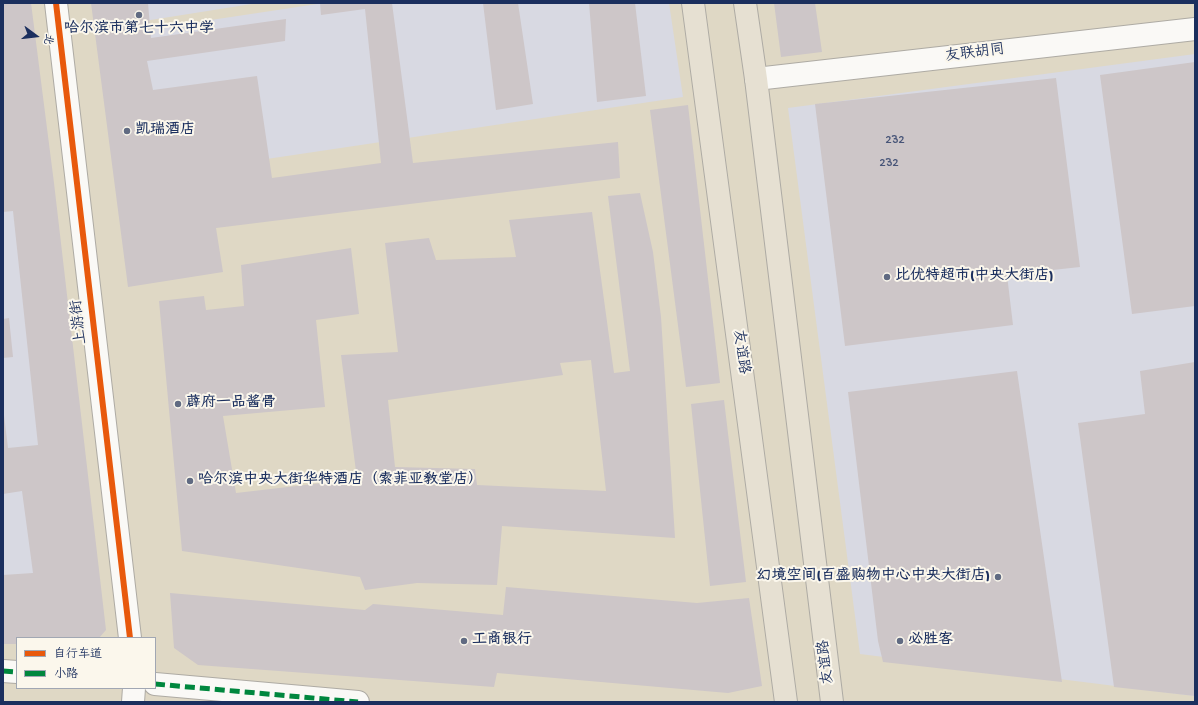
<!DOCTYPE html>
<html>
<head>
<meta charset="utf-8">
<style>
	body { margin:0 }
	#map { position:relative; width:1198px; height:705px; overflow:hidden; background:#dfd8c5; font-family:"Gochi Hand","LXGW WenKai TC",sans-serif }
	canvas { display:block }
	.frame { position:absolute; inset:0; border:4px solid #1b2f5e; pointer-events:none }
	.legend { position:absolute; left:16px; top:637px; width:140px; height:52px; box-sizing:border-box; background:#fbf7ec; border:1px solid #a1a7b3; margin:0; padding:5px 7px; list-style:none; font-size:12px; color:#1b2f5e }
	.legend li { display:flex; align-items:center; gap:8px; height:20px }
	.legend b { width:20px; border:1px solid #a1a7b3 }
	.north { position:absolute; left:16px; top:16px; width:40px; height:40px; -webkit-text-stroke:3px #fbf7ec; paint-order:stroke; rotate:105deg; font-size:11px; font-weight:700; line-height:16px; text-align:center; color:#1b2f5e }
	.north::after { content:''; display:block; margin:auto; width:14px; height:18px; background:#1b2f5e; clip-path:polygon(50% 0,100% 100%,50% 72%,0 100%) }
</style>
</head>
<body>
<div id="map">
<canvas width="1198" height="705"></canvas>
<div class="frame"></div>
<ul class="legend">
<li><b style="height:5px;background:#e8590c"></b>自行车道</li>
<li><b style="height:5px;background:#00873e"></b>小路</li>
</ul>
<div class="north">北</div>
</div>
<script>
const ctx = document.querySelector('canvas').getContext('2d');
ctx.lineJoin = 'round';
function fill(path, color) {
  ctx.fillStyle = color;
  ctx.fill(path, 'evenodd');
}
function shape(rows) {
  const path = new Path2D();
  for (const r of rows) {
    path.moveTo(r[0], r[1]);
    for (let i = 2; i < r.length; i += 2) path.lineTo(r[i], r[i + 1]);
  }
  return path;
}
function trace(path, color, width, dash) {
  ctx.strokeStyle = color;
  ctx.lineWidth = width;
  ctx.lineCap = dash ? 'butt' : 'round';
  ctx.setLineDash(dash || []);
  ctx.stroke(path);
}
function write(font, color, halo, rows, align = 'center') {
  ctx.font = font + ' "Gochi Hand","LXGW WenKai TC",sans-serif';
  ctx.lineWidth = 4;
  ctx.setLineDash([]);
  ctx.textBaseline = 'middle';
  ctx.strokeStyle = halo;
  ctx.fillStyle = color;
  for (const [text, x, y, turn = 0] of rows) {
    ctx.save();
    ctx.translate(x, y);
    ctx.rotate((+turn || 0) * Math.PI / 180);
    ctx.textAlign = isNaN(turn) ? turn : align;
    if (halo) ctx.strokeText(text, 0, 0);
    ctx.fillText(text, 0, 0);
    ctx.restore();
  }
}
fill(shape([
	[3,3,89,616,3,609],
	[98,3,258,3,100,28],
	[324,3,669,3,683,97,119,181,98,37],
	[1195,54,1195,696,860,654,788,108]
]), '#d8d9e2');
fill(shape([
	[3,3,31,3,54,183,106,630,99,638,17,638,17,644,3,644,3,575,33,573,22,491,3,494,3,415,4,415,8,448,38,445,13,211,3,212],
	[91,3,148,3,151,38,286,19,285,41,147,61,153,90,257,76,272,178,381,163,365,9,321,15,320,3,392,3,413,163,618,142,620,178,216,228,223,272,128,287],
	[483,3,518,3,533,104,496,110],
	[589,3,635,3,646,96,597,102],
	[774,3,815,3,822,52,781,57],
	[1195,62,1195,306,1132,314,1100,75],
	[1056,78,1080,267,1007,275,1013,325,845,346,815,104],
	[688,105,720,383,686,387,650,110],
	[640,193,653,252,661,317,675,538,502,526,497,585,417,583,365,590,360,577,182,551,159,301,204,296,206,310,244,306,241,265,351,248,359,314,316,320,325,407,223,416,236,493,357,479,341,355,398,352,385,243,429,238,436,260,516,257,509,220,592,212,614,373,630,371,608,196],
	[591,360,606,491,477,485,475,469,395,467,388,400,563,375,560,363],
	[9,318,13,357,3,358,3,319],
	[1195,362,1195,696,1114,687,1078,423,1145,414,1140,371],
	[1017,371,1062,682,883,662,878,641,848,392],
	[724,400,746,582,710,586,691,404],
	[506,587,697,603,749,598,762,686,728,693,497,673,494,687,198,665,174,648,170,593,365,610,373,604,503,615]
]), '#cdc6c8');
const minor = shape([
	[56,3,130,638],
	[756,79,1195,29],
	[3,671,17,672],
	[155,684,358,702],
	[133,702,134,688]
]);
const highway = shape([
	[693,3,786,702],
	[745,3,756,79,832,702]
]);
trace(minor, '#aeaba4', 24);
trace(highway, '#aeaba4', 24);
trace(minor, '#faf9f6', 22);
trace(highway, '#e6e0d2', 22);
trace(shape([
	[3,671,17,672],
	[155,684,358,702]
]), '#00873e', 5, [10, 5]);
trace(shape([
	[56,3,130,638]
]), '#e8590c', 6);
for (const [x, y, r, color] of [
	[139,15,4,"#606a82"],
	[127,131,4,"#606a82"],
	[887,277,4,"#606a82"],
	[178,404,4,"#606a82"],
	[190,481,4,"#606a82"],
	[998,577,4,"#606a82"],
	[464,641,4,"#606a82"],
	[900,641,4,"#606a82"]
]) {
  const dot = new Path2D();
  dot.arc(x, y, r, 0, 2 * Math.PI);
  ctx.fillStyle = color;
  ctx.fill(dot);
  trace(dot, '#fbf7ec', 1.5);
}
write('13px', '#485578', null, [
	["232",895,141],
	["232",889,164]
]);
write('bold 15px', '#1b2f5e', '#fbf7ec', [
	["哈尔滨市第七十六中学",139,30,"center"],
	["凯瑞酒店",135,131],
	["比优特超市(中央大街店)",895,277],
	["薜府一品酱骨",186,404],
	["哈尔滨中央大街华特酒店（索菲亚教堂店）",198,481],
	["幻境空间(百盛购物中心中央大街店)",990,577,"right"],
	["工商银行",472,641],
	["必胜客",908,641]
], 'left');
write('15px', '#1b2f5e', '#fbf7ec', [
	["友联胡同",975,54,-7],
	["上游街",80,322,-97],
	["友谊路",740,352,82],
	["友谊路",827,662,-97]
]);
</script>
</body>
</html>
